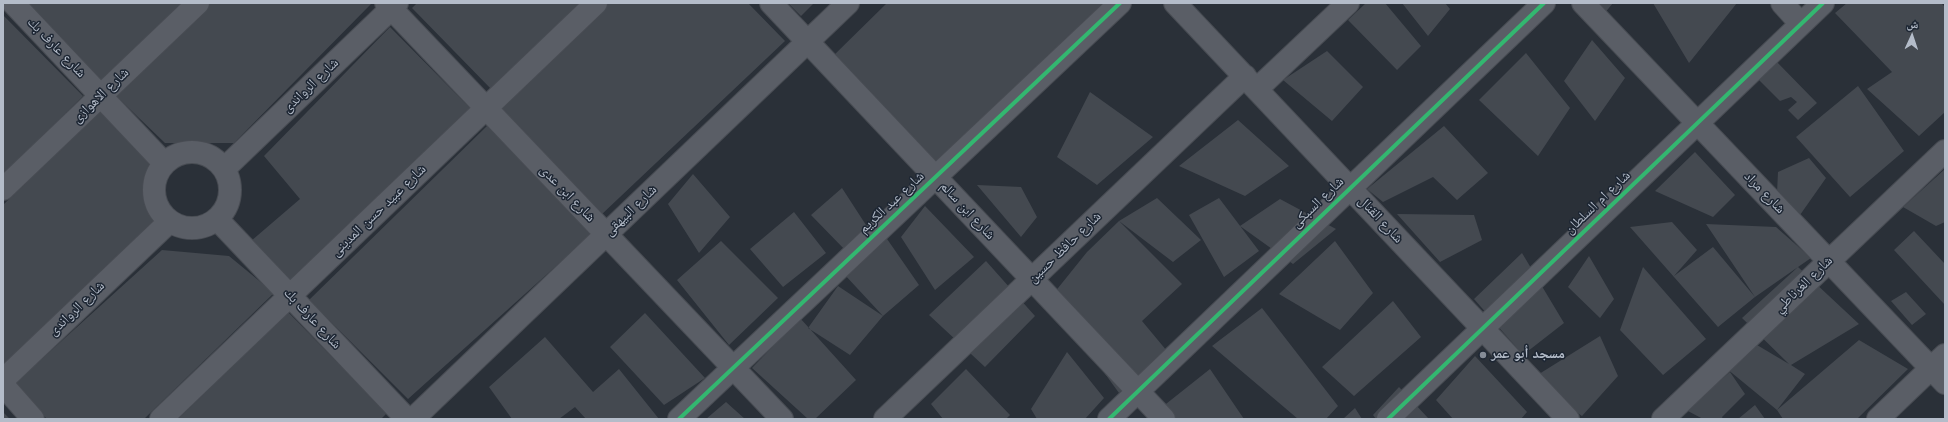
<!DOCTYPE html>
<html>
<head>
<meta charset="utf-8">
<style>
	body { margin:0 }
	#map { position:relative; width:1948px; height:422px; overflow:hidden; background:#2a3038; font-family:Jost,"Noto Naskh Arabic",sans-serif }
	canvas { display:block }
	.frame { position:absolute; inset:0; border:4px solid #b4bcc9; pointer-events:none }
	.north { position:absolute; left:1892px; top:16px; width:40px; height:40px; -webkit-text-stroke:3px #1d2633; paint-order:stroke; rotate:3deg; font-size:11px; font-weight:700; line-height:16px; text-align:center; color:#b4bcc9 }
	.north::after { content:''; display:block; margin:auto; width:14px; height:18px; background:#b4bcc9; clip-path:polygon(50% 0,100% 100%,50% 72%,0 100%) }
</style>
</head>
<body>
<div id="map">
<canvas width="1948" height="422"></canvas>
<div class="frame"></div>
<div class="north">ش</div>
</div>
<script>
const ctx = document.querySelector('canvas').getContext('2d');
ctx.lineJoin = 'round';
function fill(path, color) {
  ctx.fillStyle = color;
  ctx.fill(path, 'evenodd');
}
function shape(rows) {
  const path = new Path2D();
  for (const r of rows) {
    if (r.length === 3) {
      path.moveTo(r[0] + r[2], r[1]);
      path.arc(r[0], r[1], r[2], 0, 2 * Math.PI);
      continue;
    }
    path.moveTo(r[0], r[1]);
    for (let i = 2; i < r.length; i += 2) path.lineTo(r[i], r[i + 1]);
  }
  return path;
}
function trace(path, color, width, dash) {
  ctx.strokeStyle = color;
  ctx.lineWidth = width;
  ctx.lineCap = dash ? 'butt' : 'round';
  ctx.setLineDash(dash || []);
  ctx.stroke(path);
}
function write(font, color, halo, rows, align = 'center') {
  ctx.font = font + ' Jost,"Noto Naskh Arabic",sans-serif';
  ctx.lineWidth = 3;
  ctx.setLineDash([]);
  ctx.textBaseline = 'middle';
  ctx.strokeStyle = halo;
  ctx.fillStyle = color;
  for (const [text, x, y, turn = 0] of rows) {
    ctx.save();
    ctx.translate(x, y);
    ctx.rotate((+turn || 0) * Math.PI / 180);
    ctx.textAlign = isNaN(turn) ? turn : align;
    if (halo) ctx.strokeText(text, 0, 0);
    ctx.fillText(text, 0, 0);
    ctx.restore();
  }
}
fill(shape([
	[24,3,182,3,101,82],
	[206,3,372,3,234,143,165,143,114,94],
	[417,3,583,3,493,91,412,8],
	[608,3,748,3,785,41,601,215,499,107],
	[788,3,814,3,801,16],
	[887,3,1107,3,936,166,830,59],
	[1366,3,1385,3,1421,46,1397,70,1348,20],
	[1402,3,1445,3,1450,9,1428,36],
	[1593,3,1613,3,1604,14],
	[1653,3,1737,3,1689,63],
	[1847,3,1941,3,1945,7,1945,112,1919,136,1867,89,1892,72,1835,13],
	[3,15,83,96,3,175],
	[390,27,471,109,292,284,251,241,300,199,264,156],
	[1592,40,1625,78,1595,121,1564,81],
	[1327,51,1363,87,1332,121,1283,80],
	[1526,53,1570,108,1538,156,1479,100],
	[1775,60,1817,103,1798,120,1788,110,1797,102,1791,97,1780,101,1757,78],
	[1858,86,1904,151,1850,197,1796,137],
	[1090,92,1153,137,1097,185,1057,157],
	[102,108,152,161,144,188,155,222,4,365,3,364,3,205],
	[1238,120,1289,166,1245,196,1179,166],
	[488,125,594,232,408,399,309,300],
	[1444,126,1488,173,1457,200,1433,177,1383,202,1367,189],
	[1695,152,1735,195,1713,217,1655,191],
	[1809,158,1826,178,1800,215,1777,193,1778,172],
	[1945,169,1945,222,1936,226,1903,207],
	[693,174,730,217,699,253,668,204],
	[977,185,1021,187,1037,217,1021,237],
	[842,188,866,225,846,251,811,215],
	[1157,198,1201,240,1173,262,1119,221,1182,284,1142,321,1167,351,1119,393,1050,298,1087,252,1119,221],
	[1219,198,1259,251,1224,277,1189,215],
	[1280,199,1336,229,1293,264,1240,226],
	[925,206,974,257,935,290,901,237],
	[794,212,826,253,783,287,750,249],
	[1397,214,1474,215,1482,240,1440,262],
	[1672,222,1697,250,1674,276,1713,247,1755,297,1718,327,1630,227],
	[1706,224,1776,227,1811,258,1798,267,1859,324,1791,365,1805,374,1777,410,1721,364,1757,345,1789,364,1742,318,1798,267,1755,297],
	[1914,231,1945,264,1945,305,1894,250],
	[885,236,919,285,883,316,844,274],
	[721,241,778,298,729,345,677,280],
	[1335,241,1373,293,1340,330,1279,294],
	[162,250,229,256,274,293,144,419,47,419,13,385],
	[1522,253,1564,323,1523,355,1474,299],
	[1589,256,1614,299,1600,318,1568,287],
	[986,261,1035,316,985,367,929,315],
	[1643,267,1706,339,1663,375,1620,330],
	[838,286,883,316,850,355,808,328],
	[1906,292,1926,314,1912,325,1891,301],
	[1393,301,1421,337,1354,396,1322,367],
	[1262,308,1338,406,1326,419,1298,419,1212,346],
	[288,312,387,413,381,419,178,419],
	[645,313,705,378,664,405,610,347],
	[800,318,856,380,815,419,808,419,752,368],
	[1600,336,1618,376,1582,416,1531,379],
	[545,337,593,392,619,369,659,419,586,419,575,407,559,419,512,419,489,387],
	[1859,340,1908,369,1857,419,1783,419,1777,410],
	[1067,352,1104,398,1085,419,1037,419,1031,409],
	[1475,356,1527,412,1521,419,1453,419,1436,400],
	[966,369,1010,415,1006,419,943,419,931,404],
	[1210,369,1244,419,1147,419],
	[1730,372,1745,394,1722,417,1723,419,1703,419,1686,410],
	[1399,387,1429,419,1376,419,1373,415],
	[726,402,745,419,706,419],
	[1755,405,1765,419,1738,419],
	[1355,408,1362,419,1343,419],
	[3,412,10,419,3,419]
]), '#444950');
const street = shape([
	[13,3,164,163],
	[386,3,782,419],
	[771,3,1164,419],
	[1175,3,1568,419],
	[1583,3,1945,383],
	[1782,3,1801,24],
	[1257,89,1348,3],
	[192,190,38],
	[224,169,397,3],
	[3,189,198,3],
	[217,219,407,419],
	[3,380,169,222],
	[3,385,33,419],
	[161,419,596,3],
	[413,419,848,3],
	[679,419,1120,3],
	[885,419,1245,76],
	[1109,419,1544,3],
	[1388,419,1823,3],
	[1663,419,1945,151],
	[1878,419,1945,355]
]);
trace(street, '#484c53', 24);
trace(street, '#5a5e66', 22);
trace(shape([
	[679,419,1120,3],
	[1109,419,1544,3],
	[1388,419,1823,3]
]), '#33b770', 4);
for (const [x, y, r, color] of [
	[1483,355,4,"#848b96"]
]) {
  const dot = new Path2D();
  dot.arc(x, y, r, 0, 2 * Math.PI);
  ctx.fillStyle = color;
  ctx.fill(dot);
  trace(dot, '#1d2633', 1.5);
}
write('14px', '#b4bcc9', '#1d2633', [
	["شارع عارف بك",56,48,46],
	["شارع الرواندى",311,86,-44],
	["شارع الاهوازى",101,96,-44],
	["شارع مراد",1764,193,46],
	["شارع ابن عدى",567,194,46],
	["شارع عبد الكريم",892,203,-43],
	["شارع السبكى",1318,203,-44],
	["شارع ام السلطان",1598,203,-44],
	["شارع عبيد حسن المدينى",379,211,-44],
	["شارع البيهقى",631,211,-44],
	["شارع ابن سالم",967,211,47],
	["شارع القنال",1380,220,47],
	["شارع حافظ حسين",1065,248,-44],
	["شارع الغرناطي",1804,285,-44],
	["شارع الرواندى",77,309,-44],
	["شارع عارف بك",312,319,47]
]);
write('bold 14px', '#b4bcc9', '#1d2633', [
	["مسجد أبو عمر",1491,355]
], 'left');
</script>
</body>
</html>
